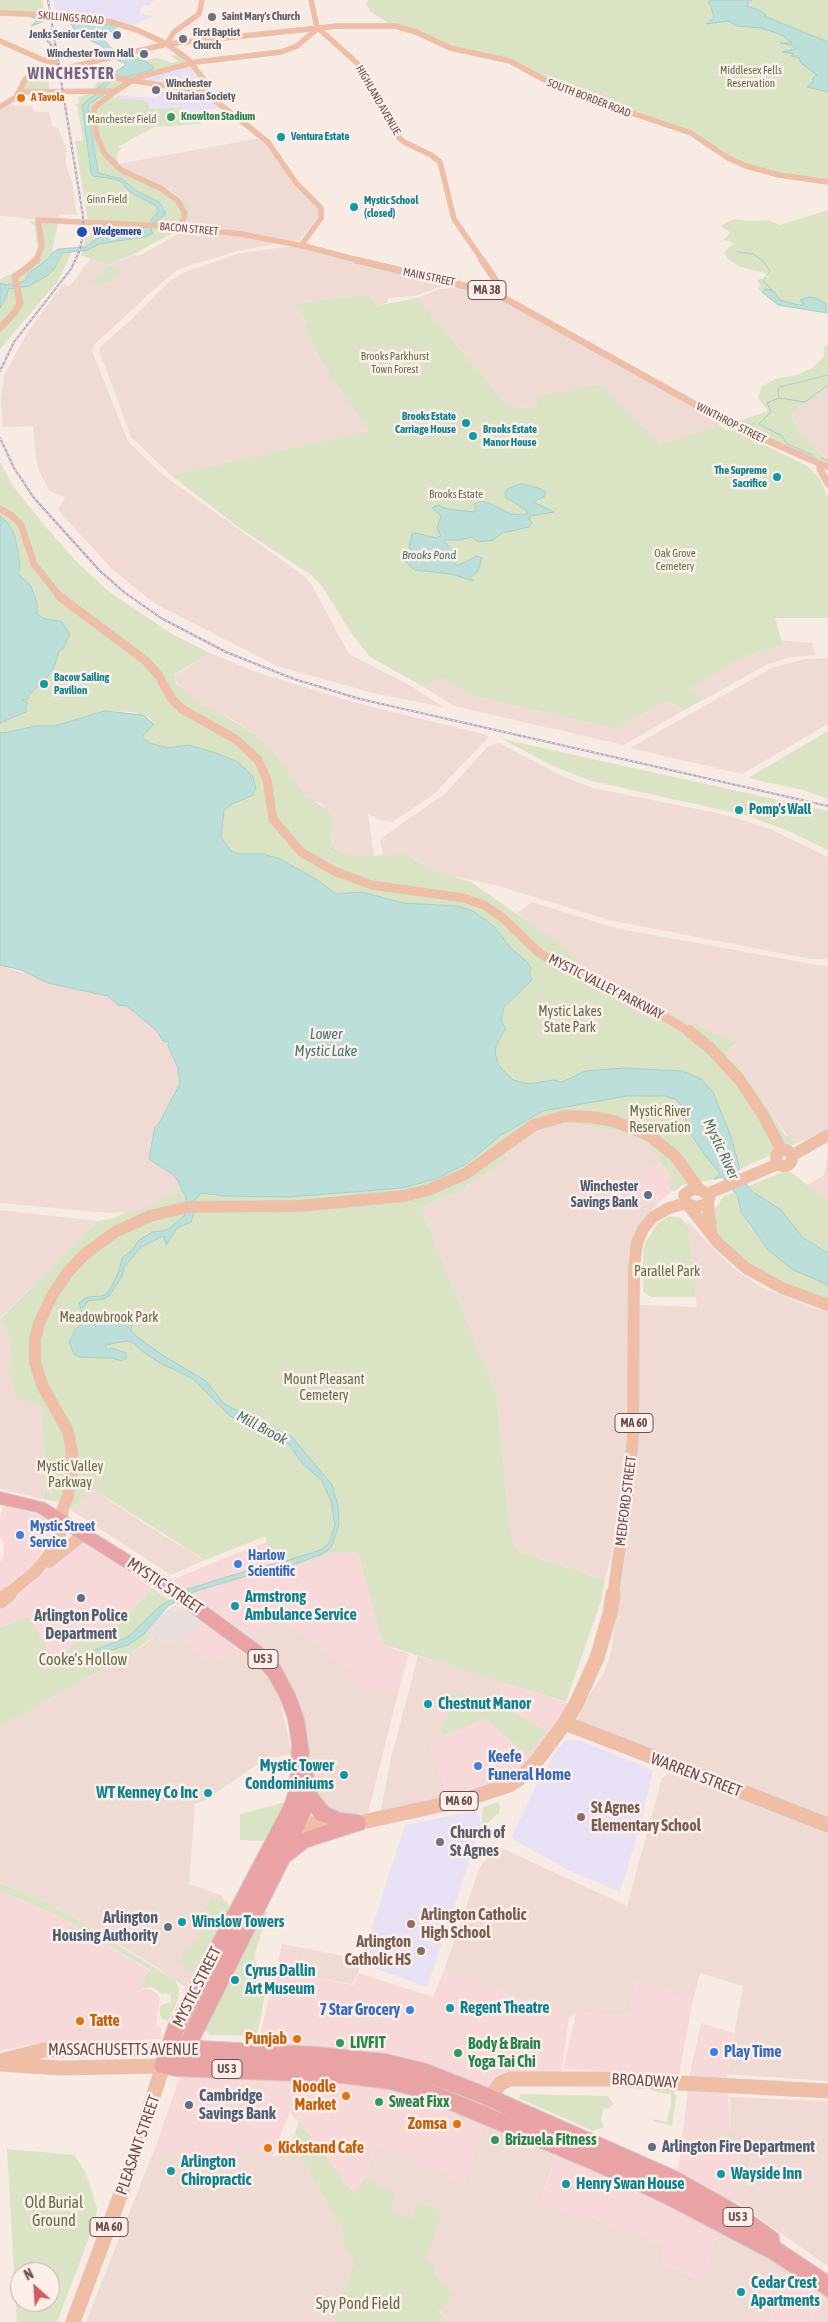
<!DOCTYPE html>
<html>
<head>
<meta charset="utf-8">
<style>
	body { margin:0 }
	#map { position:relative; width:828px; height:2322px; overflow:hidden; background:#f8ebe4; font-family:"Asap Condensed",sans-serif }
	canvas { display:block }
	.north { position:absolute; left:10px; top:2262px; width:50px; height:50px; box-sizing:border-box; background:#fcefea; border:1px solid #c3afab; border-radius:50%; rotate:334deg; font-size:14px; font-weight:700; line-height:20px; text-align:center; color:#6d4f4d }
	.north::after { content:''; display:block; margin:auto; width:18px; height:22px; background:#d25a62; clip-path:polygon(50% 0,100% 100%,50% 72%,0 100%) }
</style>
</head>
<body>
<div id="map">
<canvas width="828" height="2322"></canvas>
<div class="north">N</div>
</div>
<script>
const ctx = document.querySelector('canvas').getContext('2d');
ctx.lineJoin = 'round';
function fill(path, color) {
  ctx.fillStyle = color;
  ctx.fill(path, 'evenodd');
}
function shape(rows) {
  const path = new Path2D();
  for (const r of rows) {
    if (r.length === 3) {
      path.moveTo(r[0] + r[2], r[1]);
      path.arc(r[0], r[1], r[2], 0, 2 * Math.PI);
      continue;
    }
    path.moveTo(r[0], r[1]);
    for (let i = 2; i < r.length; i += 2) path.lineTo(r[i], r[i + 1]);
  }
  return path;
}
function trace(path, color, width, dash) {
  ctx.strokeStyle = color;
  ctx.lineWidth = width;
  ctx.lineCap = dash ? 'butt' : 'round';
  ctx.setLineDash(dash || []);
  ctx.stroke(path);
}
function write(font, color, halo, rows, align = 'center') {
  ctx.font = font + ' "Asap Condensed",sans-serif';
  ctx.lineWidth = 5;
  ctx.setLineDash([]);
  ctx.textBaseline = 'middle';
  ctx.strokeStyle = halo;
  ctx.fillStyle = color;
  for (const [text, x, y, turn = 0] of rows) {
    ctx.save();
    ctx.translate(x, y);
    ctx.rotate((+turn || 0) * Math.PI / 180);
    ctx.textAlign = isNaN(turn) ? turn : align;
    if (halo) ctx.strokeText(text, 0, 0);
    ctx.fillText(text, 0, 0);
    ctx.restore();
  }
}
fill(shape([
	[9,105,31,106,35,112,49,112,52,126,58,128,66,148,66,165,72,182,77,215,60,214,56,221,0,216,0,109],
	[261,138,268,145,294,186,318,209,319,215,300,240,290,241,182,227,190,213,183,200,165,187,128,171,118,164],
	[190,230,236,234,277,244,238,251,179,269,160,284,95,344,92,351,128,441,163,475,304,576,311,584,349,654,411,686,443,707,373,693,277,666,154,603,111,568,58,510,65,497,49,491,37,466,33,426,3,427,1,399,4,376,29,330,62,285,70,286,91,258,109,265,133,255,139,256,184,231],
	[109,265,122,273,111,279,110,283,96,285],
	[288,247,301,247,372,266,444,283,446,285,415,296,388,298,388,303,375,306,367,294,294,304,307,322,307,326,303,326,322,363,370,431,171,475,131,437,99,350,102,345,132,319,171,280,185,272,240,253],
	[465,287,489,294,501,300,724,423,661,444,599,384,534,399,538,407,514,408,508,401,505,402,417,298,440,289],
	[828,388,828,460,802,435,792,419,797,409],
	[781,640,812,643,816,655,790,657,766,665,705,699,688,689,744,657,783,645],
	[210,653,256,672,353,702,487,735,489,737,433,795,409,811,392,822,381,820,368,814,374,856,347,856,333,846,333,823,322,804,310,799,300,790,264,743,255,734,230,718,197,703,180,688,174,676],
	[828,658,828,724,742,774,630,748,774,667,806,659],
	[441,678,473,696,616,729,667,701,684,710,624,745,454,706,424,687],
	[499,743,564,777,593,788,722,814,745,821,770,829,828,857,828,959,811,959,609,920,495,885,443,874,426,867,411,857,383,856,380,839,446,793,487,747],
	[532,902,615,928,828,967,828,1127,807,1140,796,1141,788,1137,760,1095,726,1053,737,1044,687,1022,640,995,575,964,517,913],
	[0,965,61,986,108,996,111,1000,127,1006,169,1042,168,1046,178,1068,180,1084,158,1125,155,1128,149,1159,175,1176,182,1188,143,1211,109,1213,0,1203],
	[559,1122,569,1122,634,1134,646,1141,661,1161,631,1192,656,1205,641,1222,628,1257,630,1398,627,1451,617,1532,605,1580,522,1553,514,1546,508,1510,497,1396,421,1207,468,1188,466,1185,509,1158,505,1153,518,1141,539,1128],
	[828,1154,828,1201,807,1185,824,1175],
	[0,1210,97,1221,0,1318],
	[687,1221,733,1268,761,1287,816,1309,828,1309,828,1822,579,1724,577,1713,605,1671,611,1651,624,1563,635,1477,638,1436,638,1305,697,1307],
	[0,1321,7,1328,11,1347,9,1369,42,1407,45,1496,42,1499,0,1489],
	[93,1489,143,1523,205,1560,171,1575,71,1510],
	[274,1615,327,1651,345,1667,382,1690,398,1693,368,1813,348,1816,327,1813,310,1783,302,1715,289,1681,276,1661,251,1638],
	[156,1637,181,1637,208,1663,236,1648,260,1665,271,1681,280,1700,292,1754,265,1759,206,1800,195,1804,189,1884,221,1895,230,1906,188,1989,150,1963,68,1914,36,1897,0,1883,0,1727,128,1655],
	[418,1656,506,1682,497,1700,551,1732,531,1760,485,1720,429,1743,448,1796,381,1810,391,1758],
	[669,1773,828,1828,828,2081,727,2074,743,1986,700,1973,693,2001,637,1979,629,2015,576,2013,569,2018,444,1970,480,1867,497,1846,627,1906,662,1778],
	[282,1944,360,1959,359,1971,352,1984,293,1974,297,1956,280,1953],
	[730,2097,828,2101,828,2266,733,2200,740,2153,709,2143,712,2127,731,2131],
	[484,2124,556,2156,544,2190,583,2222,585,2214,665,2246,661,2262,702,2281,719,2228,789,2267,769,2322,448,2322,356,2196,379,2143,464,2183],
	[155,2148,205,2168,212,2151,238,2148,272,2158,287,2150,303,2158,344,2232,355,2263,390,2322,86,2322],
	[821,2292,828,2297,828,2322,811,2322]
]), '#efdbd4');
fill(shape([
	[661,1161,678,1185,656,1205,631,1192,654,1164,657,1166],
	[4,1504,41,1516,48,1521,50,1530,48,1542,32,1568,0,1594,0,1562,3,1558,4,1544,0,1537,0,1517],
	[267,1542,267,1547,287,1568,321,1558,329,1552,358,1553,382,1642,391,1648,409,1654,398,1693,364,1689,345,1667,327,1651,274,1615,251,1638,172,1580,224,1558],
	[77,1543,88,1543,152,1588,120,1623,72,1645,57,1662,28,1616,0,1628,0,1607,33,1582],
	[205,1621,236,1648,208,1664,181,1637],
	[506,1682,569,1704,551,1732,497,1700],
	[485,1720,531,1760,522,1768,482,1789,448,1796,428,1743],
	[0,1891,56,1915,150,1971,139,1989,150,1989,158,1994,160,1998,156,2023,161,2028,162,2039,29,2045,0,2051],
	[280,1953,297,1956,294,1974,353,1985,359,1973,433,1997,444,1970,569,2018,561,2076,503,2074,464,2183,379,2143,356,2196,290,2112,272,2158,238,2148,234,2160,212,2151,205,2169,155,2148,180,2076,250,2075],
	[637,1979,693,2001,679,2075,563,2069,576,2013,629,2015],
	[701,2023,734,2033,727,2074,731,2131,712,2128,709,2144,740,2153,733,2200,719,2228,703,2281,661,2262,664,2246,586,2214,583,2223,540,2204,556,2156,600,2167,677,2178,690,2073],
	[789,2267,821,2292,811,2322,769,2322]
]), '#f7d9d9');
fill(shape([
	[175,1605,205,1621,164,1648,156,1637,151,1639,146,1632,161,1615]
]), '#e9e0de');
fill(shape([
	[54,0,154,0,150,5,143,5,139,14,154,16,131,26,56,14],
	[189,65,198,78,202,88,195,89,141,79],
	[168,87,209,99,219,108,207,110,209,112,187,113,179,106,150,109,111,98,120,95,156,98],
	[566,1740,579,1740,653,1770,641,1823,620,1892,566,1869,511,1838,536,1786,558,1748],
	[475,1811,480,1817,481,1825,427,1987,366,1965,364,1953,405,1825]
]), '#e8e1f5');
fill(shape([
	[0,0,42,0,45,13,0,12],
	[368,0,828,0,828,181,801,178,751,167,722,153,697,134,580,95,546,81,513,61,456,48,415,29,390,24,371,12,365,3,368,2],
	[131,53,145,60,157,58,172,63,178,61,171,56,178,54,185,62,131,78,125,77,141,74,147,62,122,56],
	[50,73,48,75,49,90,23,90,29,77],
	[104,79,109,79,101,84,96,95,82,105,92,174,118,180,130,192,157,207,157,215,147,223,88,222,75,141,83,140,77,106,74,105,79,103,78,97,93,93,95,84],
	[113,80,133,83,112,98,147,101,150,109,182,107,187,112,199,111,202,113,197,114,201,124,155,127,117,147,121,148,116,157,120,166,165,187,187,204,190,215,182,227,153,223,164,216,165,209,159,202,135,190,122,179,98,173,88,108,89,104,103,95,103,89],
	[828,210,828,313,825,303,816,298,800,300,804,305,798,305,780,300,767,289,762,292,758,289,760,285,757,280,769,277,768,274,738,266,728,259,724,252,734,243,724,240,730,232,720,226,734,219,750,221,768,220,780,225],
	[30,221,58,223,51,256,29,273,25,281,5,285,0,283,0,279,22,268,35,255,37,248,35,227],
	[91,225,145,227,128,238,106,238,128,231,104,235,83,248,86,236,90,236],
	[151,227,178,230,138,252,109,265,122,273,111,279,110,283,96,285,91,284,109,265,81,255,83,250,99,244,140,238,154,233],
	[73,250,58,281,0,349,0,308,7,296,8,289,29,286,47,276,54,269,62,253],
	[368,294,376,306,417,298,505,402,508,401,514,408,538,407,533,398,600,384,661,444,718,425,726,430,736,431,807,466,820,479,828,498,828,618,775,618,783,645,744,657,689,689,705,699,684,710,667,701,616,729,473,696,441,678,424,687,370,657,351,633,322,586,310,574,238,527,171,475,369,431,322,363,303,326,307,326,307,322,294,304],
	[828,344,828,388,797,409,792,418,802,435,828,460,828,463,794,450,735,422,768,411,758,398,761,387,775,379,797,375,812,368,824,356,824,348],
	[0,462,13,486,45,526,75,560,108,591,172,634,210,653,174,675,176,683,197,703,218,712,255,734,272,751,305,795,329,811,333,823,332,842,335,849,351,856,407,855,430,869,471,882,577,956,575,964,640,995,687,1022,737,1043,726,1053,760,1095,784,1134,794,1140,802,1141,740,1169,731,1137,721,1114,682,1071,656,1069,589,1071,574,1075,562,1082,553,1080,529,1084,513,1080,502,1071,495,1053,496,1046,505,1032,505,1026,501,1021,504,1007,515,996,529,973,527,962,510,947,494,926,471,910,457,906,403,903,362,892,336,894,316,879,278,858,262,854,239,854,231,851,221,837,224,810,232,804,251,798,256,788,252,775,238,762,188,745,168,748,151,743,142,737,154,723,149,717,134,712,104,711,55,726,35,726,5,733,0,732,0,723,22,715,28,709,26,701,22,700,32,693,46,679,54,668,59,651,63,649,69,634,58,623,37,614,37,603,31,586,18,574,20,565,15,536,8,523,0,516],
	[828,731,828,799,803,790,748,778],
	[502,739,828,811,828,850,786,830,745,815,591,781,551,765],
	[638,1095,665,1096,677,1100,681,1106,690,1133,707,1158,720,1173,717,1179,682,1185,677,1190,672,1191,668,1183,673,1179,646,1141,633,1134,569,1122,559,1122,550,1127,548,1125,539,1128,518,1141,505,1153,506,1156,510,1158,466,1185,468,1188,421,1207,497,1396,508,1510,514,1546,522,1553,605,1580,600,1604,566,1702,385,1645,381,1639,358,1553,329,1552,321,1558,278,1571,267,1547,266,1536,205,1560,93,1489,71,1510,59,1502,42,1499,45,1496,42,1407,17,1399,9,1369,11,1347,7,1329,0,1321,0,1319,97,1221,114,1218,126,1212,143,1210,182,1188,213,1196,289,1197,402,1188,436,1179,466,1164,501,1135,543,1111,583,1102],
	[788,1170,828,1201,828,1253,803,1238,767,1201,758,1196,749,1186],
	[735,1192,749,1226,767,1249,792,1269,828,1285,828,1300,778,1280,754,1267,723,1240,716,1230,715,1209,724,1196],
	[669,1216,681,1218,688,1226,696,1297,651,1297,643,1292,643,1256,645,1243,658,1223],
	[152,1588,169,1600,141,1626,151,1639,128,1655,0,1727,0,1628,28,1616,57,1662,72,1645,120,1623],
	[457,1691,496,1703,545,1731,528,1754,485,1718,443,1735,442,1725,448,1715,446,1701],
	[286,1802,263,1841,240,1840,240,1814],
	[498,1802,500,1806,499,1813,481,1829,483,1807],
	[0,1883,36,1897,68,1914,175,1980,179,1988,178,2000,168,2021,161,2018,159,2009,161,2005,171,2002,171,1995,165,1993,162,1994,152,1987,138,1989,150,1970,56,1915,0,1891],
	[212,1896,224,1902,227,1906,227,1913,193,1973,179,1962,186,1948,193,1947,200,1937,208,1920,209,1912,205,1909],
	[263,1911,268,1912,255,1953,255,1962,260,1969,258,1980,266,1989,257,2036,210,2035,202,2027],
	[653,2087,672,2088,674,2090,676,2097,672,2126,653,2121,654,2119,667,2122,671,2103,671,2095,653,2091],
	[521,2094,607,2096,614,2104,608,2109,603,2108,601,2120,604,2127,593,2131,519,2098],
	[299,2122,355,2195,365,2177,396,2194,390,2211,411,2219,418,2202,442,2212,426,2261,436,2266,434,2274,446,2289,453,2293,445,2306,439,2311,448,2322,333,2322,355,2263,342,2245,344,2232,292,2141,294,2135,301,2143,295,2133],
	[7,2149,74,2155,85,2171,92,2192,97,2208,95,2222,57,2322,17,2322],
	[20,2272,50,2272,50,2302,20,2302]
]), '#dae4c5');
const water = shape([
	[712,0,752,0,748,2,747,6,763,12,766,15,764,16,828,42,828,92,807,87,813,82,813,78,817,75,801,63,799,58,791,56,794,54,782,52,796,49,791,45,780,43,792,43,782,35,761,28,736,26,729,21,706,24,714,18,711,6,708,2,712,0],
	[29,16,39,16,46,19,74,18,116,26,116,29,101,36,113,50,122,56,147,62,154,67,153,69,131,76,118,77,106,85,103,95,89,104,88,108,98,173,122,179,135,190,159,202,165,211,164,216,154,222,151,229,153,233,145,237,99,244,88,250,62,253,54,269,47,276,29,286,8,289,7,296,0,308,0,283,6,285,25,281,29,273,49,258,52,253,58,249,86,247,98,238,114,233,131,231,107,238,131,237,145,227,158,212,156,206,130,192,121,182,114,179,93,176,91,172,82,105,96,94,97,88,113,76,112,74,127,64,117,60,100,45,75,33,72,25,65,20,47,20,31,26,38,20,29,16],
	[766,289,772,290,780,300,798,305,804,305,800,300,810,297,816,298,825,303,827,313,778,305,762,292,766,289],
	[521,484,539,488,546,493,545,496,533,502,554,512,530,516,529,519,532,523,529,527,502,533,493,540,478,542,471,537,460,540,443,540,455,553,452,560,457,566,477,556,482,558,478,571,470,577,474,581,451,574,415,570,405,561,411,551,409,548,412,534,417,533,435,538,441,536,437,528,441,516,433,509,433,507,438,505,447,509,474,512,476,510,474,504,481,501,489,503,511,514,524,515,527,514,526,510,505,497,506,491,509,488,521,484],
	[0,516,8,523,15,536,20,565,18,574,31,586,37,603,37,614,43,618,62,622,70,634,63,649,59,651,54,668,46,679,28,696,28,699,22,700,27,702,26,712,0,723,0,516],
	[104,711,143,715,154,724,142,737,150,743,168,748,188,745,216,753,238,762,252,775,256,788,252,796,232,804,224,810,221,837,231,851,239,854,262,854,278,858,316,879,336,894,362,892,403,903,457,906,471,910,494,926,510,947,527,962,531,968,529,973,532,980,504,1007,501,1021,506,1028,496,1046,495,1053,499,1066,513,1080,529,1084,553,1080,562,1082,585,1071,624,1068,682,1071,701,1079,713,1092,731,1137,740,1169,736,1171,753,1192,781,1210,803,1238,828,1253,828,1285,792,1269,767,1249,741,1212,737,1195,722,1177,714,1179,720,1173,707,1158,690,1133,681,1106,677,1100,665,1096,627,1096,543,1111,501,1135,466,1164,436,1179,402,1188,289,1197,223,1196,201,1193,195,1200,195,1210,191,1222,177,1228,166,1245,164,1236,141,1247,124,1267,122,1276,110,1295,104,1299,87,1301,84,1307,88,1313,104,1320,130,1313,133,1317,131,1330,135,1335,162,1355,206,1381,224,1404,292,1437,332,1485,338,1506,339,1524,331,1548,322,1554,281,1569,266,1570,193,1592,168,1606,144,1634,128,1645,89,1657,77,1664,74,1659,80,1656,128,1637,159,1607,188,1589,256,1568,283,1562,323,1549,329,1543,335,1525,331,1501,322,1481,302,1463,288,1443,230,1416,192,1378,160,1363,142,1351,134,1343,127,1341,105,1345,107,1350,112,1348,126,1353,126,1358,122,1361,112,1358,79,1357,74,1354,69,1343,75,1329,81,1325,84,1320,79,1303,87,1297,102,1296,107,1294,119,1272,122,1258,133,1250,138,1241,152,1232,163,1231,170,1228,184,1216,186,1211,186,1197,178,1181,175,1176,149,1159,155,1127,158,1125,180,1084,178,1068,168,1046,169,1042,163,1041,157,1031,127,1006,118,1005,108,996,48,983,21,970,0,965,0,732,5,733,35,726,55,726,104,711]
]);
fill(water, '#bcdfda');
trace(water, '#a3cfc9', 1);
trace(shape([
	[738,252,753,254,762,260,770,271,763,281,772,290],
	[779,398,805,402,828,385],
	[813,455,787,444,782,436,759,424,771,412,767,403,779,398,778,389,780,387,828,375],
	[821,458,828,461]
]), '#a3cfc9', 1);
const majorFar4 = shape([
	[311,0,317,27,357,63,395,134,404,142,431,155,440,162,454,219,483,261],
	[0,13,78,16,111,22,137,30,167,44,189,60,207,84,206,89,199,92],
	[0,41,43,60,57,63],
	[167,44,174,32,199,14,202,0],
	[67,68,167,44,338,26,395,26,416,32,450,48,510,61,563,90,691,133,728,158,746,166,779,175,828,182],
	[66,70,186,89,213,99,268,142,296,183,321,208,321,218,303,243],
	[19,92,115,91],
	[0,107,16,97,26,78,48,69],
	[176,227,183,220,185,214,178,201,160,188,121,170,105,154,97,137,93,114,95,107,118,89,139,77,196,62,281,52,297,46,317,29],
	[304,246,361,261],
	[36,261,42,246,38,220,167,226,241,234,303,246]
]);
const majorFar3 = shape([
	[356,260,495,293,734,426,828,467],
	[482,260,500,287,490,292],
	[0,328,15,312,20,303,15,277,37,260],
	[820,464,820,469,828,484],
	[0,509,11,515,21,525,34,564,60,597]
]);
const majorFar2 = shape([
	[59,596,146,661,159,676,171,698,182,709,237,740,258,760,267,780,273,819,301,852,334,871,372,885,464,898,484,905,503,918,537,951,552,961,631,997,690,1032]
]);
const majorFar1 = shape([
	[689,1031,711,1049,739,1079,763,1115,782,1151],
	[784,1158,8],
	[793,1155,828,1135],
	[692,1189,701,1190,707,1194,709,1199,707,1204,696,1207,686,1203,684,1195,692,1189],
	[707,1194,778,1164],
	[708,1203,711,1231],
	[688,1205,718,1243,746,1268,782,1288,828,1305],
	[49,1562,84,1534],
	[7,1595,36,1571,56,1546,61,1532,63,1508,68,1496,71,1476,72,1453,68,1431,43,1387,35,1363,35,1339,39,1323,53,1294,68,1272,85,1254,115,1232,150,1216,188,1207,299,1206,404,1196,428,1190,465,1174,534,1125,565,1116,591,1117,614,1121,650,1136,675,1156,699,1189],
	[613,1595,629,1486,633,1434,634,1267,637,1243,643,1229,653,1217,669,1208,686,1203]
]);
const major = shape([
	[0,1601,9,1594],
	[565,1723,828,1825],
	[293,1823,338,1825],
	[353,1824,468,1799,509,1785,519,1779,536,1762,565,1723,577,1702,597,1658,610,1613,613,1594],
	[0,2061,44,2050,168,2049],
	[0,2064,61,2068,163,2066,125,2183,73,2322],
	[487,2101,501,2083,510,2079,605,2079,828,2091]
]);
const highway = shape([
	[0,1492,45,1503,173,1582,260,1646,280,1666,295,1694,304,1719,309,1753,307,1765,311,1767,313,1772,314,1784,318,1795,329,1808,341,1813,358,1815,364,1817,366,1823,364,1829,308,1847,289,1862,199,2041,317,2047,386,2054,427,2064,488,2088,678,2172,742,2208,778,2234,780,2243,828,2275,828,2297,769,2258,662,2202,591,2169,419,2097,389,2089,341,2083,176,2076,157,2072,154,2066,168,2026,285,1803,290,1787,292,1744,288,1719,280,1697,268,1676,250,1656,163,1592,37,1512,0,1504,0,1492],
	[311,1812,317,1820,329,1824,302,1833,311,1812],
	[219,1964,181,2039,182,2035,219,1964],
	[426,2082,484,2104,515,2119,426,2082]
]);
trace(majorFar4, '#d3caca', 5.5);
trace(majorFar3, '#d3caca', 7);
trace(majorFar2, '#d3caca', 9);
trace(majorFar1, '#d3caca', 12);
trace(major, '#d3caca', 15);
trace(highway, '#d3caca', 2);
trace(majorFar4, '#efbea5', 5);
trace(majorFar3, '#efbea5', 6);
trace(majorFar2, '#efbea5', 8);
trace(majorFar1, '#efbea5', 11);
trace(major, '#efbea5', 14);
fill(highway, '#eaa3a5');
const rail = shape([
	[41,35,50,43,54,51],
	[0,371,14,342,71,269,79,252,83,236,83,216,48,0],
	[0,438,14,468,34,498,100,571,124,592,161,618,226,652,294,679,360,699,828,806]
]);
trace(rail, '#aba5c0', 2);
trace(rail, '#fcefea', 1, [2.5]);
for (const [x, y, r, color] of [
	[212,17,5,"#6b7280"],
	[117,35,5,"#5c6f8a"],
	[183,39,5,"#6b7280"],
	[144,54,5,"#5c6f8a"],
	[156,90,5,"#6b7280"],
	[21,98,5,"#e8710a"],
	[171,117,5,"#2e9e5b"],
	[281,137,5,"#0f9aa8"],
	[354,207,5,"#0f9aa8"],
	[82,232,6,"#1a4fb4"],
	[466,423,5,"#0f9aa8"],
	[473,436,5,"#0f9aa8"],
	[777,477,5,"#0f9aa8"],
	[44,684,5,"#0f9aa8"],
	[739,810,5,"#0f9aa8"],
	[648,1195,5,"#5c6f8a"],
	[20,1535,5,"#3f7fe0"],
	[238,1564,5,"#3f7fe0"],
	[81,1598,5,"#5c6f8a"],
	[235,1606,5,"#0f9aa8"],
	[428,1704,5,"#0f9aa8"],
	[478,1766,5,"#3f7fe0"],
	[344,1775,5,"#0f9aa8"],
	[208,1793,5,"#0f9aa8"],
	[581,1817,5,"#8d6e63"],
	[440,1842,5,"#6b7280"],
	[182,1922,5,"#0f9aa8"],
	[411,1924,5,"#8d6e63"],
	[168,1927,5,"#5c6f8a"],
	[421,1951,5,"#8d6e63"],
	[235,1980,5,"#0f9aa8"],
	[450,2008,5,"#0f9aa8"],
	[410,2010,5,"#3f7fe0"],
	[80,2021,5,"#e8710a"],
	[297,2039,5,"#e8710a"],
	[340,2043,5,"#2e9e5b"],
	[714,2052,5,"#3f7fe0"],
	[458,2053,5,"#2e9e5b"],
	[346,2096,5,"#e8710a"],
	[379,2102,5,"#2e9e5b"],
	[189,2105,5,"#5c6f8a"],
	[457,2124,5,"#e8710a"],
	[495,2140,5,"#2e9e5b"],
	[652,2147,5,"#5c6f8a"],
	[268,2148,5,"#e8710a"],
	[171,2171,5,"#0f9aa8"],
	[721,2174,5,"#0f9aa8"],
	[566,2184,5,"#0f9aa8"],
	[741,2292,5,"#0f9aa8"]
]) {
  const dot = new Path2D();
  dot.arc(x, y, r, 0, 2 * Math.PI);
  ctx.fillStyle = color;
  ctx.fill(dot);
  trace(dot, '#fcefea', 2);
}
write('bold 11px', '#5b616d', '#fcefea', [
	["Saint Mary's Church",222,17],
	["First Baptist",193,33],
	["Church",193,46],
	["Winchester",166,84],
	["Unitarian Society",166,97]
], 'left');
write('11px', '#6d4f4d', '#fcefea', [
	["SKILLINGS ROAD",71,18,5],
	["SOUTH BORDER ROAD",589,98,21],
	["HIGHLAND AVENUE",378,100,60],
	["BACON STREET",189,229,5],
	["MAIN STREET",429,277,12],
	["WINTHROP STREET",731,423,27]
]);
write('bold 11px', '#4e5e75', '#fcefea', [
	["Jenks Senior Center",107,35],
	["Winchester Town Hall",134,54]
], 'right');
write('11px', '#607147', '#fcefea', [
	["Middlesex Fells",751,71],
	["Reservation",751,84],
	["Manchester Field",122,120],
	["Ginn Field",107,200],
	["Brooks Parkhurst",395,357],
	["Town Forest",395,370],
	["Brooks Estate",456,495],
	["Oak Grove",675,554],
	["Cemetery",675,567]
]);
write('bold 11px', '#c56008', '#fcefea', [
	["A Tavola",31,98]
], 'left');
write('bold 11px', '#27864d', '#fcefea', [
	["Knowlton Stadium",181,117]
], 'left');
write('bold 11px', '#0d838f', '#fcefea', [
	["Ventura Estate",291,137],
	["Mystic School",364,201],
	["(closed)",364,214],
	["Brooks Estate",456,417,"right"],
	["Carriage House",456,430,"right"],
	["Brooks Estate",483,430],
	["Manor House",483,443],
	["The Supreme",767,471,"right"],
	["Sacrifice",767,484,"right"],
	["Bacow Sailing",54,678],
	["Pavilion",54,691]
], 'left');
write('bold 11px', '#164399', '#fcefea', [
	["Wedgemere",93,232]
], 'left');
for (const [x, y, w] of [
	[487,290,38],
	[634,1423,38],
	[263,1659,30],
	[459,1801,38],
	[227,2069,30],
	[738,2217,30],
	[109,2227,38]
]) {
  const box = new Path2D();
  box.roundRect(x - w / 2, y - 9.5, w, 19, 4);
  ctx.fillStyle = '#fcefea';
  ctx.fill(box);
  trace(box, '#6d4f4d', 1);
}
write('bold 12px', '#6d4f4d', null, [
	["MA 38",487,290],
	["MA 60",634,1423],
	["US 3",263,1659],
	["MA 60",459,1801],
	["US 3",227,2069],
	["US 3",738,2217],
	["MA 60",109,2227]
]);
write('italic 12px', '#477771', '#fcefea', [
	["Brooks Pond",429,555]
]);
write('bold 14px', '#0d838f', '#fcefea', [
	["Pomp's Wall",749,810]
], 'left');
write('14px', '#6d4f4d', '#fcefea', [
	["MYSTIC VALLEY PARKWAY",606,987,27],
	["MEDFORD STREET",626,1501,-83]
]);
write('14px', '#607147', '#fcefea', [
	["Mystic Lakes",570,1012],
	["State Park",570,1028],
	["Mystic River",660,1112],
	["Reservation",660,1128],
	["Parallel Park",667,1272],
	["Meadowbrook Park",109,1318],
	["Mount Pleasant",324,1380],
	["Cemetery",324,1396],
	["Mystic Valley",70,1467],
	["Parkway",70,1483]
]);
write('bold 14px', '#4e5e75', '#fcefea', [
	["Winchester",638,1187],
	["Savings Bank",638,1203]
], 'right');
write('bold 14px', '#366cbe', '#fcefea', [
	["Mystic Street",30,1527],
	["Service",30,1543],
	["Harlow",248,1556],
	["Scientific",248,1572]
], 'left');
write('italic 15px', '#477771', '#fcefea', [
	["Lower",326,1034],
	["Mystic Lake",326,1051],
	["Mystic River",721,1149,65],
	["Mill Brook",262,1428,28]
]);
ctx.letterSpacing = '1px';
write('bold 16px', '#73668a', '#fcefea', [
	["WINCHESTER",71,74]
]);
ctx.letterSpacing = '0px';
write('16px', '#6d4f4d', '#fcefea', [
	["MYSTIC STREET",165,1586,34],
	["WARREN STREET",696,1775,21],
	["MYSTIC STREET",197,1987,-63],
	["MASSACHUSETTS AVENUE",123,2050],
	["BROADWAY",645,2081,3],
	["PLEASANT STREET",138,2145,-71]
]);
write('bold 16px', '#0d838f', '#fcefea', [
	["Armstrong",245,1597],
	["Ambulance Service",245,1615],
	["Chestnut Manor",438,1704],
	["Mystic Tower",334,1766,"right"],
	["Condominiums",334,1784,"right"],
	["WT Kenney Co Inc",198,1793,"right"],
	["Winslow Towers",192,1922],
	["Cyrus Dallin",245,1971],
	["Art Museum",245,1989],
	["Regent Theatre",460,2008],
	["Arlington",181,2162],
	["Chiropractic",181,2180],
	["Wayside Inn",731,2174],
	["Henry Swan House",576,2184],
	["Cedar Crest",751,2283],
	["Apartments",751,2301]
], 'left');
write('bold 16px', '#4e5e75', '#fcefea', [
	["Arlington Police",81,1616,"center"],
	["Department",81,1634,"center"],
	["Arlington",158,1918,"right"],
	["Housing Authority",158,1936,"right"],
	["Cambridge",199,2096],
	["Savings Bank",199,2114],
	["Arlington Fire Department",662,2147]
], 'left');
write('16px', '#607147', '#fcefea', [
	["Cooke's Hollow",83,1660],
	["Old Burial",54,2203],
	["Ground",54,2221],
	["Spy Pond Field",358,2304]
]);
write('bold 16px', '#366cbe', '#fcefea', [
	["Keefe",488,1757],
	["Funeral Home",488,1775],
	["7 Star Grocery",400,2010,"right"],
	["Play Time",724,2052]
], 'left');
write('bold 16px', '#785e54', '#fcefea', [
	["St Agnes",591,1808],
	["Elementary School",591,1826],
	["Arlington Catholic",421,1915],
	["High School",421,1933],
	["Arlington",411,1942,"right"],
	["Catholic HS",411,1960,"right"]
], 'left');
write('bold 16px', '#5b616d', '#fcefea', [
	["Church of",450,1833],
	["St Agnes",450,1851]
], 'left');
write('bold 16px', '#c56008', '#fcefea', [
	["Tatte",90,2021,"left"],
	["Punjab",287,2039],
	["Noodle",336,2087],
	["Market",336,2105],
	["Zomsa",447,2124],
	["Kickstand Cafe",278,2148,"left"]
], 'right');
write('bold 16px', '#27864d', '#fcefea', [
	["LIVFIT",350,2043],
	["Body & Brain",468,2044],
	["Yoga Tai Chi",468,2062],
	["Sweat Fixx",389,2102],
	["Brizuela Fitness",505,2140]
], 'left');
</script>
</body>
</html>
